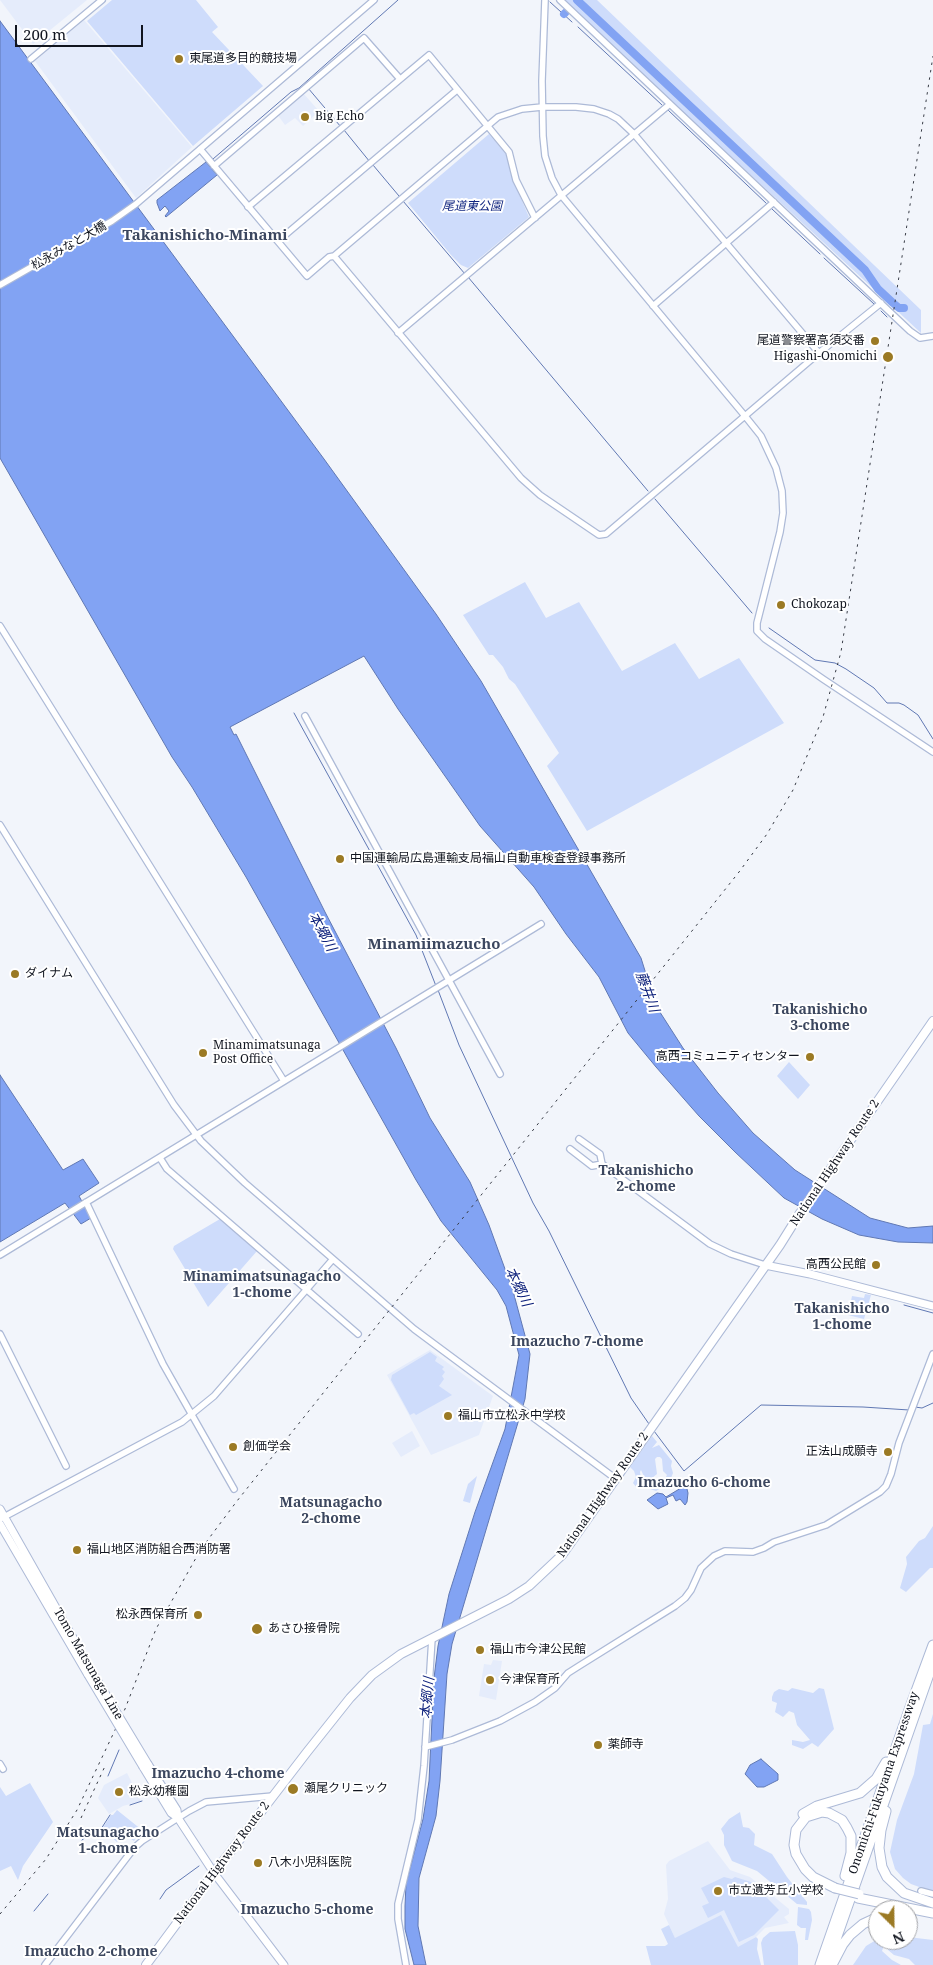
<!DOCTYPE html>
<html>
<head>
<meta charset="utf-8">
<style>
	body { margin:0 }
	#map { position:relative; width:933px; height:1965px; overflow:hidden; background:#f2f5fb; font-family:"Noto Serif",serif }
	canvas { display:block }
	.north { position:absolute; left:868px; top:1900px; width:50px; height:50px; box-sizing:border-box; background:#fff; border:1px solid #a0a1a5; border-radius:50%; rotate:157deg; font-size:14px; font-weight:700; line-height:20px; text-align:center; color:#11151f }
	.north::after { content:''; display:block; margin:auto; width:18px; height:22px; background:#9b7a24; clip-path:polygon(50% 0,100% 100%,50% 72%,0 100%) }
	.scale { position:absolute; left:15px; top:25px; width:128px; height:22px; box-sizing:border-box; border:2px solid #11151f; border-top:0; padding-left:6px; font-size:15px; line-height:18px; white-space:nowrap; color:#11151f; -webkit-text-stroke:4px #fff; paint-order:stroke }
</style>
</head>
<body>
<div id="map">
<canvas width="933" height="1965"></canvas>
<div class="north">N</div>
<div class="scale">200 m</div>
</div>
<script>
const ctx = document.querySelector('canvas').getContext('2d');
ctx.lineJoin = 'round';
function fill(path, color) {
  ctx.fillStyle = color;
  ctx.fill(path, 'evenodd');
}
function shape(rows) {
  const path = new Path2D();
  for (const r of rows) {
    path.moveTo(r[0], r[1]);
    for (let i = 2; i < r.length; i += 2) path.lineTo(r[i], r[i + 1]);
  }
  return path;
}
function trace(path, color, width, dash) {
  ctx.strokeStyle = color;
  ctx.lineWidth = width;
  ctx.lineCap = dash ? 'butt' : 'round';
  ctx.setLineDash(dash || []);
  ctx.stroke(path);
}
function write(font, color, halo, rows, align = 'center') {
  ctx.font = font + ' "Noto Serif","Noto Sans JP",serif';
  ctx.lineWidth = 4;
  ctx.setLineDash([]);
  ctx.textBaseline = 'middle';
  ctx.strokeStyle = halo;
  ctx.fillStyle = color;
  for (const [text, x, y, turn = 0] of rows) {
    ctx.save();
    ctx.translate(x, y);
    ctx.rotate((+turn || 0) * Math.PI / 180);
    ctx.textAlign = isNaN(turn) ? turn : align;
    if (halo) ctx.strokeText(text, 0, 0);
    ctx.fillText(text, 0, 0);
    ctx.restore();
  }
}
fill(shape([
	[0,0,87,0,33,44],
	[84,20,192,147,136,198,35,61],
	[303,93,319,111,303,126,295,118,285,125,277,114],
	[430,1350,493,1396,479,1435,431,1455,387,1375],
	[412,1431,420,1446,401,1457,392,1443],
	[493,1660,502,1661,496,1700,479,1696,484,1664,491,1665],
	[127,1773,141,1801,123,1806,109,1814,98,1798,104,1785],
	[708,1841,730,1870,750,1877,789,1909,789,1914,784,1917,789,1923,765,1928,756,1937,738,1948,675,1938,664,1914,668,1899,666,1865,669,1861]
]), '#e5ecfb');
fill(shape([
	[112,0,196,0,218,27,212,32,263,86,193,146,87,21],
	[562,0,597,0,921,310,921,333],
	[489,134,507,155,516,187,529,217,468,268,461,265,451,255,408,203],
	[525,582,546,618,579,602,622,671,675,643,699,679,739,658,784,723,587,831,547,766,559,753,515,684,509,679,503,667,493,655,489,655,463,615],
	[789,1062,810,1085,798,1099,777,1076],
	[220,1219,257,1251,208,1307,173,1249,174,1246],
	[865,1294,871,1295,864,1319,848,1315,852,1296,864,1298],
	[430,1352,437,1357,435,1361,444,1367,442,1369,445,1372,442,1376,444,1379,439,1386,452,1395,416,1415,414,1413,410,1415,391,1380,392,1375],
	[652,1436,657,1442,652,1448,659,1445,672,1461,671,1466,673,1473,669,1483,656,1491,650,1489,641,1470,640,1472,642,1486,637,1488,633,1483,636,1477,634,1471,630,1467],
	[657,1457,660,1457,662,1459,663,1471,667,1475,663,1482,659,1483,652,1478,657,1474,655,1459],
	[477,1476,470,1503,463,1501,468,1484],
	[933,1526,933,1568,930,1568,906,1592,900,1588,907,1564,906,1557,919,1541,925,1538],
	[792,1688,813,1693,819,1688,824,1689,834,1729,818,1747,812,1743,803,1749,792,1745,792,1740,803,1742,810,1740,797,1725,794,1713,789,1711,783,1717,775,1712,777,1703,772,1701,772,1697,774,1692,779,1689,788,1691],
	[933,1714,933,1892,911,1884,903,1878,895,1869,890,1852,897,1820,914,1774,923,1725,930,1724],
	[30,1783,53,1822,23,1866,18,1880,11,1866,0,1871,0,1787,6,1796],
	[117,1810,142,1830,134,1841,124,1834,117,1842,102,1829,111,1815,113,1815],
	[740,1812,743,1827,749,1828,755,1834,754,1845,772,1854,787,1877,807,1902,807,1905,797,1904,757,1871,732,1861,724,1845,724,1835,721,1829,729,1819],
	[724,1877,732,1879,735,1877,751,1882,779,1910,754,1935,739,1942,724,1910,708,1918,702,1906,709,1903,701,1888],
	[798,1907,809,1909,811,1912,812,1920,808,1940,805,1940,806,1928,801,1928,797,1925],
	[721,1915,738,1947,756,1937,758,1939,757,1949,761,1965,651,1965,646,1946,665,1946,668,1944,661,1929,669,1925,675,1938],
	[795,1931,798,1945,798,1965,764,1965,761,1943,763,1938,770,1932],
	[908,1937,933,1940,933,1965,915,1965,909,1959,894,1955,888,1950,888,1947,895,1945,902,1940,908,1940],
	[876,1940,897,1940,884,1945,882,1951,892,1960,901,1965,853,1965,866,1946]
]), '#cedcfb');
const water = shape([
	[0,21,324,459,436,614,481,681,641,958,656,1006,683,1048,718,1093,753,1133,795,1170,870,1218,908,1228,933,1226,933,1243,898,1242,859,1235,822,1219,784,1198,735,1152,699,1116,656,1067,628,1033,599,977,566,934,534,887,480,826,398,709,364,656,230,727,234,735,236,734,325,912,396,1048,430,1118,470,1182,489,1225,513,1291,530,1354,525,1399,452,1644,447,1674,440,1781,436,1816,419,1878,418,1926,426,1965,414,1965,405,1929,405,1906,406,1884,423,1819,429,1781,434,1678,438,1646,449,1594,475,1512,505,1429,519,1355,506,1306,497,1290,441,1221,416,1180,246,877,192,787,172,757,0,458,0,21],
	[206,162,217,175,166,217,165,216,169,211,165,206,160,211,157,203,157,200,206,162],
	[0,1075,63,1170,83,1159,99,1183,79,1196,91,1218,81,1224,65,1203,0,1242,0,1075],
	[686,1485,688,1493,687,1502,685,1505,680,1499,676,1501,673,1495,666,1498,668,1504,658,1509,647,1500,657,1493,663,1494,666,1497,686,1485],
	[761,1759,778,1774,778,1780,764,1787,757,1787,745,1774,750,1765,761,1759]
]);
fill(water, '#82a3f3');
trace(water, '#6078b3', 1);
trace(shape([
	[550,2,572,22],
	[578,27,662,105],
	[308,88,341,127],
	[668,110,767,204],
	[344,130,370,162],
	[213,159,291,92,299,88,398,0],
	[373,165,399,196],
	[403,201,465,274],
	[772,209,820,254],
	[824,258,874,304],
	[468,277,648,491],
	[881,311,887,317],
	[655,499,752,613],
	[769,628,815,660,835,663,846,669,874,688,887,703,899,703,904,705,918,715,933,739],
	[294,713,416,935,436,986],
	[438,990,459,1045,533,1203,549,1231,631,1398,649,1424],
	[904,1305,933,1313],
	[915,1407,922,1408,933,1403],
	[654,1431,684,1471,761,1405,863,1407,909,1410],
	[108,1776,119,1750],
	[130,1805,142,1801],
	[89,1834,101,1829,110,1815],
	[82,1840,86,1837],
	[160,1899,166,1890,199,1866],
	[34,1911,48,1894]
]), '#6078b3', 1);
trace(shape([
	[577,0,865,270,878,289,893,303,899,308,904,308],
	[564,14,565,13]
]), '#82a3f3', 8);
const tertiary = shape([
	[545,0,542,81,543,136,545,156,552,178,561,195,745,416,761,436,776,468,782,491,783,513,780,532,757,623,757,631,765,639,823,679,933,752],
	[560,0,910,331,920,338,933,336],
	[31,59,102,0],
	[200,149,307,276,329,257,334,256,498,117,522,109,542,107,576,107,594,109,609,114,618,119,634,134,819,353],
	[214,166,364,38,400,79],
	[248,207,429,55,509,152,516,180,535,218],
	[278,241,457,90],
	[334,256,521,478,540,495,599,535,606,534,819,353,881,303],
	[0,285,112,221,136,204,374,0],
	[653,306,774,202],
	[398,333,670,104],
	[0,626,284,1081],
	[305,716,500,1074],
	[0,825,174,1105,201,1141,245,1183,414,1329,616,1479],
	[570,1149,592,1166,602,1164,600,1154,579,1139],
	[160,1158,167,1169,358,1334],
	[602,1164,710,1244,731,1254,765,1265],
	[86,1202,163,1364,234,1489],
	[0,1255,541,924],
	[0,1334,66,1466],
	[0,1519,182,1422,214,1396,333,1259],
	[425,1747,452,1740,500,1721,535,1702,555,1688,568,1673,579,1666,675,1606,685,1598,691,1590,701,1568,714,1556,725,1551,753,1552,764,1548,774,1542,826,1525,880,1492,886,1486,891,1474,899,1443,933,1354],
	[0,1764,3,1769],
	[921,1891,933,1894],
	[45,1965,134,1848,142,1841,189,1811,206,1802,273,1796],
	[406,1965,398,1919,398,1904,418,1820,424,1766,432,1638]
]);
const primary = shape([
	[765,1265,810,1274,933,1306],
	[0,1509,93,1673],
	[0,1524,88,1675],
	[148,1764,177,1810,178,1818],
	[143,1767,171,1813,178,1818,214,1873,284,1965]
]);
const trunk = shape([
	[146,1965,214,1873,307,1752,350,1698,372,1675,401,1654,509,1599,529,1586,562,1555,780,1245,800,1213,933,1021]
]);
const motorway = shape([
	[886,1811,881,1830,879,1848,882,1867,887,1877,904,1893,933,1903],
	[803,1814,817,1806,860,1793,876,1779,886,1762],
	[835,1888,813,1877,805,1869,796,1854,794,1845,796,1830,806,1817,822,1812,829,1813,842,1820,847,1828,851,1836,851,1853,845,1876],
	[858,1898,933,1913],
	[833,1963,843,1944,850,1935,863,1924,878,1917],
	[820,1965,909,1710,933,1645],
	[827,1965,933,1663]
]);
trace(tertiary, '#adbad7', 8);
trace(primary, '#adbad7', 9);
trace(trunk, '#adbad7', 10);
trace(motorway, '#adbad7', 11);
trace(tertiary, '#fff', 5.5);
trace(primary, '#fff', 7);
trace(trunk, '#fff', 8);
trace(motorway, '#fff', 9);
trace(shape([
	[81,1818,106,1764],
	[0,1914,46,1859,77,1810,125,1709,156,1629,201,1549,237,1501,739,872,767,834,793,790,823,717,841,652,933,56]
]), '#373b45', 1, [2.5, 5]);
const primaryBridge = shape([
	[93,1673,148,1764],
	[88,1675,143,1767]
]);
const motorwayBridge = shape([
	[835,1888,859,1894]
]);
trace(primaryBridge, '#adbad7', 9, []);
trace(motorwayBridge, '#adbad7', 11, []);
trace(primaryBridge, '#fff', 7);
trace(motorwayBridge, '#fff', 9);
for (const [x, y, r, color] of [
	[179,59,5,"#9b7a24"],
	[305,117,5,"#9b7a24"],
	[875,341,5,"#9b7a24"],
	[888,357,6,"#9b7a24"],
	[781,605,5,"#9b7a24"],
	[340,859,5,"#9b7a24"],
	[15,974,5,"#9b7a24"],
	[203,1053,5,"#9b7a24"],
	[810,1057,5,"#9b7a24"],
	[876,1265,5,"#9b7a24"],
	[448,1416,5,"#9b7a24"],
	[233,1447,5,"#9b7a24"],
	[888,1452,5,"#9b7a24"],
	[77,1550,5,"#9b7a24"],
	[198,1615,5,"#9b7a24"],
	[257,1629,6,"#9b7a24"],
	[480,1650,5,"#9b7a24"],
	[490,1680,5,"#9b7a24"],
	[598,1745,5,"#9b7a24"],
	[293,1789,6,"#9b7a24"],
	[119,1792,5,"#9b7a24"],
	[258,1863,5,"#9b7a24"],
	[718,1891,5,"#9b7a24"]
]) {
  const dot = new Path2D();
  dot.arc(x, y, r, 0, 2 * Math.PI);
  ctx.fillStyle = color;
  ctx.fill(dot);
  trace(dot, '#fff', 2);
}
write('12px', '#11151f', '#fff', [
	["東尾道多目的競技場",189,59],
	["Big Echo",315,117],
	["尾道警察署高須交番",865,341,"right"],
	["Higashi-Onomichi",877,357,"right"],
	["Chokozap",791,605],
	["中国運輸局広島運輸支局福山自動車検査登録事務所",350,859],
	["ダイナム",25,974],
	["Minamimatsunaga",213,1046],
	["Post Office",213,1060],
	["高西コミュニティセンター",800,1057,"right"],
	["高西公民館",866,1265,"right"],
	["福山市立松永中学校",458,1416],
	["創価学会",243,1447],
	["正法山成願寺",878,1452,"right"],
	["福山地区消防組合西消防署",87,1550],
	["松永西保育所",188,1615,"right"],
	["あさひ接骨院",268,1629],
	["福山市今津公民館",490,1650],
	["今津保育所",500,1680],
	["薬師寺",608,1745],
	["瀬尾クリニック",304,1789],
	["松永幼稚園",129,1792],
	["八木小児科医院",268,1863],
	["市立遺芳丘小学校",728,1891]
], 'left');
write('italic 12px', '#112680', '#fff', [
	["尾道東公園",472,207]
]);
write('12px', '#11151f', '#fff', [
	["松永みなと大橋",69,246,-30],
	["National Highway Route 2",835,1163,-56],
	["National Highway Route 2",603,1495,-55],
	["Tomo Matsunaga Line",88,1664,60],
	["Onomichi-Fukuyama Expressway",884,1783,-71],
	["National Highway Route 2",222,1863,-53]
]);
write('italic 14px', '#0f227c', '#fff', [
	["本郷川",322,932,62],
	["藤井川",647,992,70],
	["本郷川",518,1287,64],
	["本郷川",428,1698,-85]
]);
write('bold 14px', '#3c475f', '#fff', [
	["Takanishicho",820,1010],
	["3-chome",820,1026],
	["Takanishicho",646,1171],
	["2-chome",646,1187],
	["Minamimatsunagacho",262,1277],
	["1-chome",262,1293],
	["Takanishicho",842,1309],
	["1-chome",842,1325],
	["Imazucho 7-chome",577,1342],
	["Imazucho 6-chome",704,1483],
	["Matsunagacho",331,1503],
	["2-chome",331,1519],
	["Imazucho 4-chome",218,1774],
	["Matsunagacho",108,1833],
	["1-chome",108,1849],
	["Imazucho 5-chome",307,1910],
	["Imazucho 2-chome",91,1952]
]);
write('bold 15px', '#3c475f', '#fff', [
	["Takanishicho-Minami",205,236],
	["Minamiimazucho",434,945]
]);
</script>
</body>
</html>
